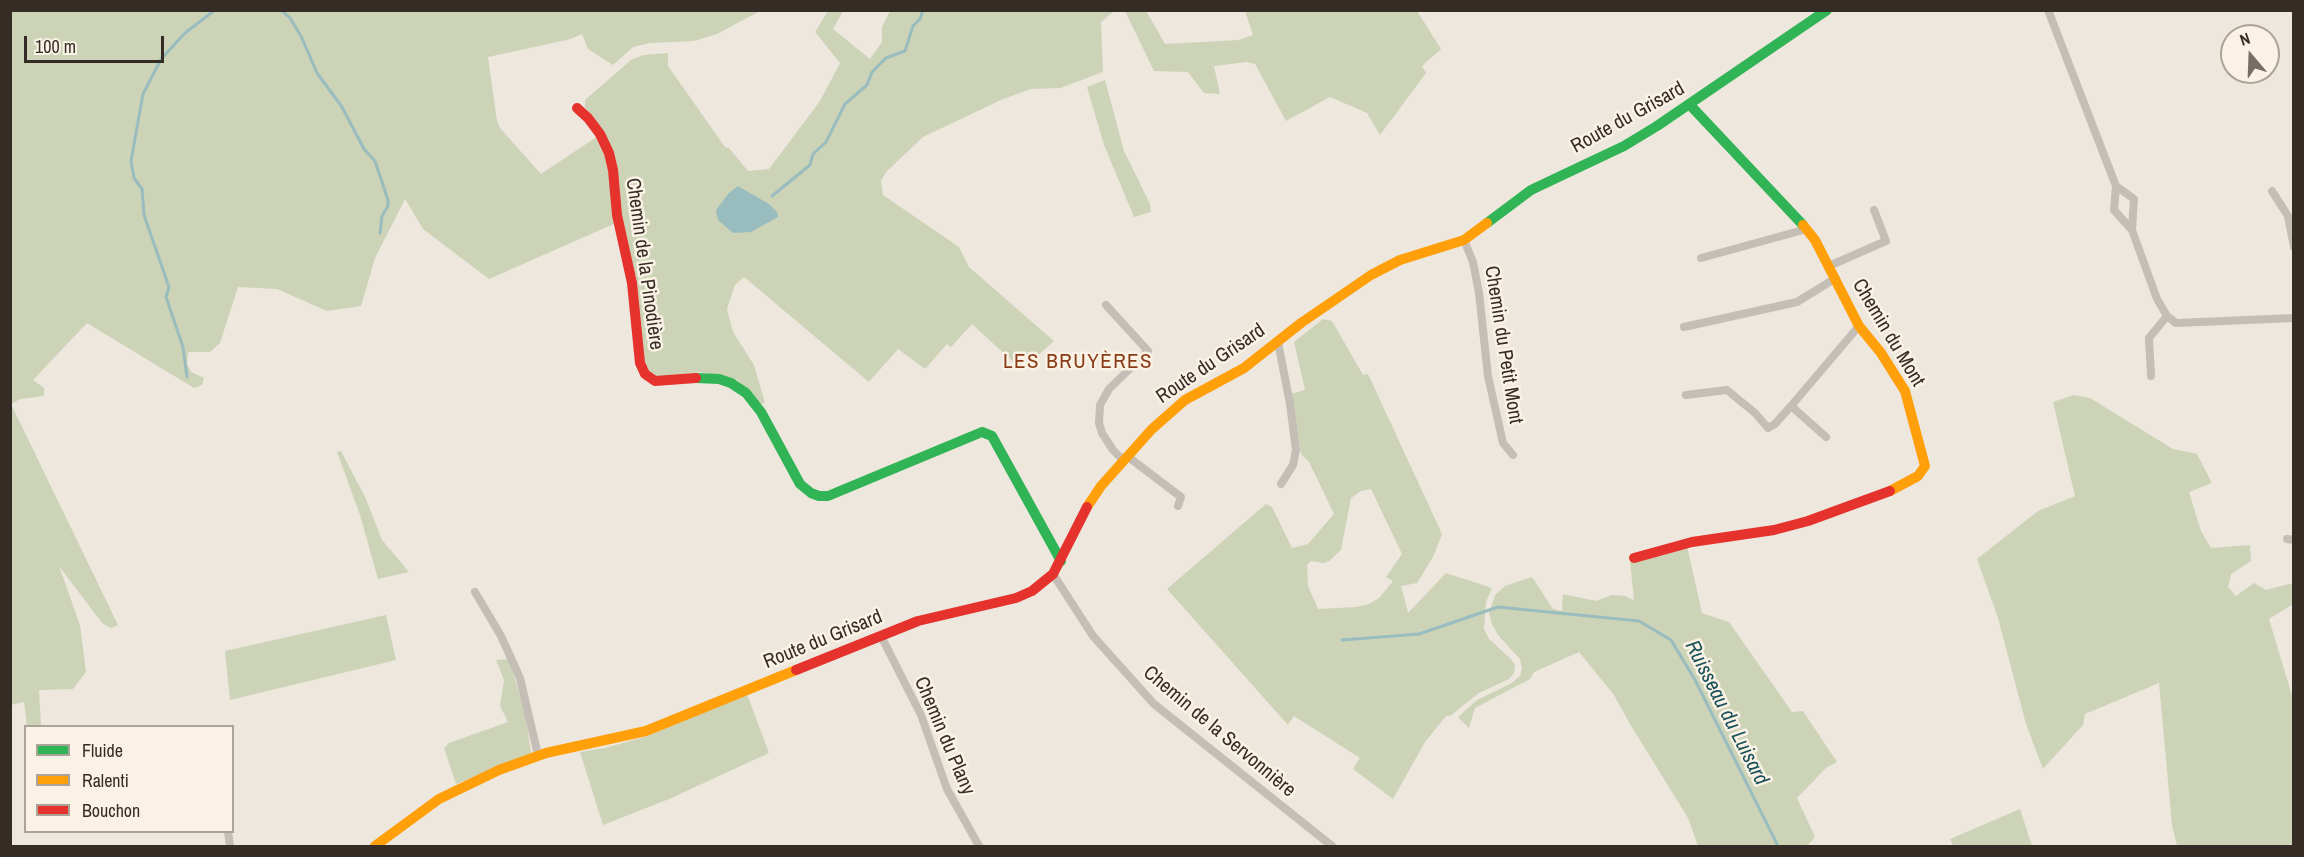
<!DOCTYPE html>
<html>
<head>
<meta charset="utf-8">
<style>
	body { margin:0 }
	#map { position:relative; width:2304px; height:857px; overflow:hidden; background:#ede7de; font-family:"Archivo Narrow",sans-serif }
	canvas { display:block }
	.frame { position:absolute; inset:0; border:12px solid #362c26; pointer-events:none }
	.legend { position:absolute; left:24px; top:725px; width:210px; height:108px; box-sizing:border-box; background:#faf2e4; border:2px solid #aca398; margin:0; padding:8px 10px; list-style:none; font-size:18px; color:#362c26 }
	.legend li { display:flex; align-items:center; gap:12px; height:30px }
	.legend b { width:30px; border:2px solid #aca398 }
	.north { position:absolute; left:2220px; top:24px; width:60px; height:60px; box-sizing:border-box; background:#faf2e4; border:2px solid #aca398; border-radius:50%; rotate:341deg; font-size:16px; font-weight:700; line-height:24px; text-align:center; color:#362c26 }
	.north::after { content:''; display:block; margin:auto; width:21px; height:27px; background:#766d66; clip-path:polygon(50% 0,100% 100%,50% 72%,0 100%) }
	.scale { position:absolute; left:24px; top:36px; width:140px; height:27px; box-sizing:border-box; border:3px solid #362c26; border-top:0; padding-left:8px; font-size:18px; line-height:21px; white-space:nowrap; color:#362c26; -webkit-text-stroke:4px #faf2e4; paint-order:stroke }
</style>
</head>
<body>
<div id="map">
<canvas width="2304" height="857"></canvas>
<div class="frame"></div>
<ul class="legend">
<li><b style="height:8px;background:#30b455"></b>Fluide</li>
<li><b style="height:8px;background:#ff9f0a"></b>Ralenti</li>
<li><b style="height:8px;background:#e5322d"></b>Bouchon</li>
</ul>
<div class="north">N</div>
<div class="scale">100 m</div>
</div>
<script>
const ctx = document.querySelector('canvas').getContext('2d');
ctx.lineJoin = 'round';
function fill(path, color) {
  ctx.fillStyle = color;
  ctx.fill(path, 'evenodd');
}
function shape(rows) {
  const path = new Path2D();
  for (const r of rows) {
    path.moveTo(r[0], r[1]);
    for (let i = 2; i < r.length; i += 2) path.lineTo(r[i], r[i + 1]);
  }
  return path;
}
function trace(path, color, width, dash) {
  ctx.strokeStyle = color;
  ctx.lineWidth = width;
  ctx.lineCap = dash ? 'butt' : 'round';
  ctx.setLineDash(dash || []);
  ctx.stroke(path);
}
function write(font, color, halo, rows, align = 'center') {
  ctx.font = font + ' "Archivo Narrow",sans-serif';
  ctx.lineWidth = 5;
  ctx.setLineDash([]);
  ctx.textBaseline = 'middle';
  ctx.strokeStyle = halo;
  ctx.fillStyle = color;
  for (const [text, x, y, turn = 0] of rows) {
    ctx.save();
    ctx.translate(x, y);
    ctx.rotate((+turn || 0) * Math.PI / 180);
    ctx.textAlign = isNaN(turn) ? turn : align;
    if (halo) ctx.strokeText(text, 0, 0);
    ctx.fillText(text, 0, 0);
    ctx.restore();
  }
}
fill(shape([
	[11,11,760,11,717,34,694,41,650,43,633,47,613,65,588,49,582,34,571,39,488,57,497,121,500,128,541,174,598,136,607,157,616,223,489,279,423,229,405,199,375,258,361,306,327,311,277,289,238,287,220,343,210,352,188,352,187,364,191,372,204,378,202,385,194,388,87,323,33,380,44,388,44,396,20,399,11,404,118,625,111,628,102,623,59,566,80,625,86,672,73,689,39,690,41,726,27,726,24,702,11,705],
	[828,11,843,11,833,29,870,59,882,42,882,27,890,11,1114,11,1101,22,1103,72,1060,88,1031,89,1003,99,923,137,886,172,881,181,883,195,959,247,969,267,1054,341,1022,370,972,324,951,347,947,344,925,369,898,349,869,382,744,277,735,285,727,309,733,332,754,365,765,403,761,404,738,380,699,372,660,378,648,371,643,361,635,287,599,125,585,107,585,100,631,60,643,55,668,53,668,66,725,147,729,148,748,171,769,169,820,101,840,63,815,32],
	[1123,11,1146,11,1165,44,1239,40,1253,35,1245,11,1417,11,1441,49,1422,66,1426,73,1380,135,1367,113,1330,97,1286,121,1255,64,1247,62,1214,66,1220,94,1204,93,1188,72,1154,71,1125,11],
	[1105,80,1124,151,1150,204,1151,212,1134,217,1104,145,1087,87],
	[1323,319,1332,321,1363,375,1368,374,1442,534,1433,557,1417,583,1401,586,1408,613,1446,573,1492,588,1486,602,1484,629,1489,639,1511,659,1515,665,1514,673,1509,679,1479,693,1450,716,1446,716,1425,742,1393,799,1353,769,1360,758,1294,716,1288,725,1167,589,1266,504,1272,507,1292,548,1308,544,1334,514,1309,462,1301,454,1291,394,1305,390,1294,342],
	[1371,489,1402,554,1386,577,1393,581,1379,598,1369,604,1356,607,1318,609,1308,586,1307,565,1311,561,1324,563,1329,561,1341,550,1351,498,1361,491],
	[2074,395,2090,398,2173,449,2197,454,2212,483,2189,492,2201,531,2211,548,2250,545,2251,561,2231,574,2228,587,2236,596,2254,583,2266,590,2293,583,2293,604,2269,619,2293,699,2293,846,2177,846,2172,825,2159,683,2085,714,2083,725,2043,769,2026,724,1998,618,1977,559,2038,511,2075,496,2053,402],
	[341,451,366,499,382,540,409,572,378,579,360,515,337,452],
	[1687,546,1702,613,1729,622,1792,712,1803,711,1837,762,1826,768,1797,798,1815,837,1807,846,1698,846,1688,818,1630,724,1614,695,1579,652,1534,672,1530,679,1475,708,1469,728,1458,717,1477,700,1512,683,1520,676,1522,668,1520,659,1498,635,1492,624,1489,613,1495,595,1505,586,1532,577,1553,609,1562,611,1563,594,1596,601,1612,595,1625,596,1634,600,1630,562],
	[386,615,396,660,230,700,225,651],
	[509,659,525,712,531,753,456,784,444,748,449,743,508,722,500,706,504,680,496,660],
	[747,694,769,753,669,799,603,825,580,752,605,748,648,736],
	[2020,809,2032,846,1953,846,1950,839]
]), '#ccd3b7');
fill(shape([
	[738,186,769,204,777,212,778,217,751,232,733,233,718,220,716,210,729,193]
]), '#99bdbe');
trace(shape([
	[281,10,290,18,301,36,317,73,342,107,364,149,375,161,388,200,388,206,382,216,380,233],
	[772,196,810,165,813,154,826,142,845,104,867,85,872,72,886,58,905,51,913,26,920,19,923,10],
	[187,377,183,347,166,297,169,287,144,215,142,189,134,178,131,161,143,94,161,59,185,33,215,10],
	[1342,640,1419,634,1498,607,1639,621,1671,640,1695,680,1778,846]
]), '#99bdbe', 3);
trace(shape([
	[2048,10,2116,186,2114,210,2132,230,2157,299,2167,316,2176,323,2294,318],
	[2116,186,2134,199,2132,230],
	[2272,191,2288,216,2294,247],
	[1464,240,1473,262,1479,293,1488,376,1503,443,1513,455],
	[1701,258,1807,229],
	[1829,266,1886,241,1874,210],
	[1106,305,1148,351,1109,389,1100,405,1099,423,1102,433,1113,450,1123,460],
	[1684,327,1797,302,1836,278],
	[1278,342,1290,404,1296,450,1293,465,1281,484],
	[2151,376,2149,338,2167,316],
	[1686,395,1727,390,1755,413,1768,428,1775,424,1791,406,1859,326],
	[1791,406,1826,437],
	[1127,456,1181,497,1178,506],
	[2287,539,2294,540],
	[1053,574,1093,636,1154,704,1332,846],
	[475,592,501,636,520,678,538,755],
	[881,636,921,715,947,789,979,846],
	[228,832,230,846]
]), '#c5beb7', 8);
trace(shape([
	[1690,105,1803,225],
	[1487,223,1531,190,1624,146,1657,126,1827,10],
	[696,378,719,379,731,383,746,393,761,412,800,484,811,493,819,496,828,496,982,432,992,436,1061,561]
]), '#30b455', 10);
trace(shape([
	[1803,225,1815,240,1859,326,1881,353,1905,391,1925,466,1918,476,1890,491],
	[1087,507,1101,486,1152,429,1185,400,1244,368,1301,323,1371,275,1400,260,1464,240,1487,223],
	[375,846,439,799,499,770,546,753,646,731,796,670]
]), '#ff9f0a', 10);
trace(shape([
	[577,108,588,118,600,134,609,153,613,170,617,215,632,283,640,363,645,374,655,381,696,378],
	[1634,558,1692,542,1774,530,1808,521,1890,491],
	[796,670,918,621,1016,598,1032,591,1053,574,1087,507]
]), '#e5322d', 10);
write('20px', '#362c26', '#faf2e4', [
	["Route du Grisard",1628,118,-29],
	["Chemin de la Pinodière",644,264,82],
	["Chemin du Mont",1888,333,59],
	["Chemin du Petit Mont",1503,345,81],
	["Route du Grisard",1211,364,-34],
	["Route du Grisard",823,640,-22],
	["Chemin de la Servonnière",1219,732,40],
	["Chemin du Plany",944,736,67]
]);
ctx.letterSpacing = '1.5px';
write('21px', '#8a3c19', '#faf2e4', [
	["LES BRUYÈRES",1078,362]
]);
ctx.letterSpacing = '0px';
write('italic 21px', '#19515a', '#faf2e4', [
	["Ruisseau du Luisard",1726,713,63]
]);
</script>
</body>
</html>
